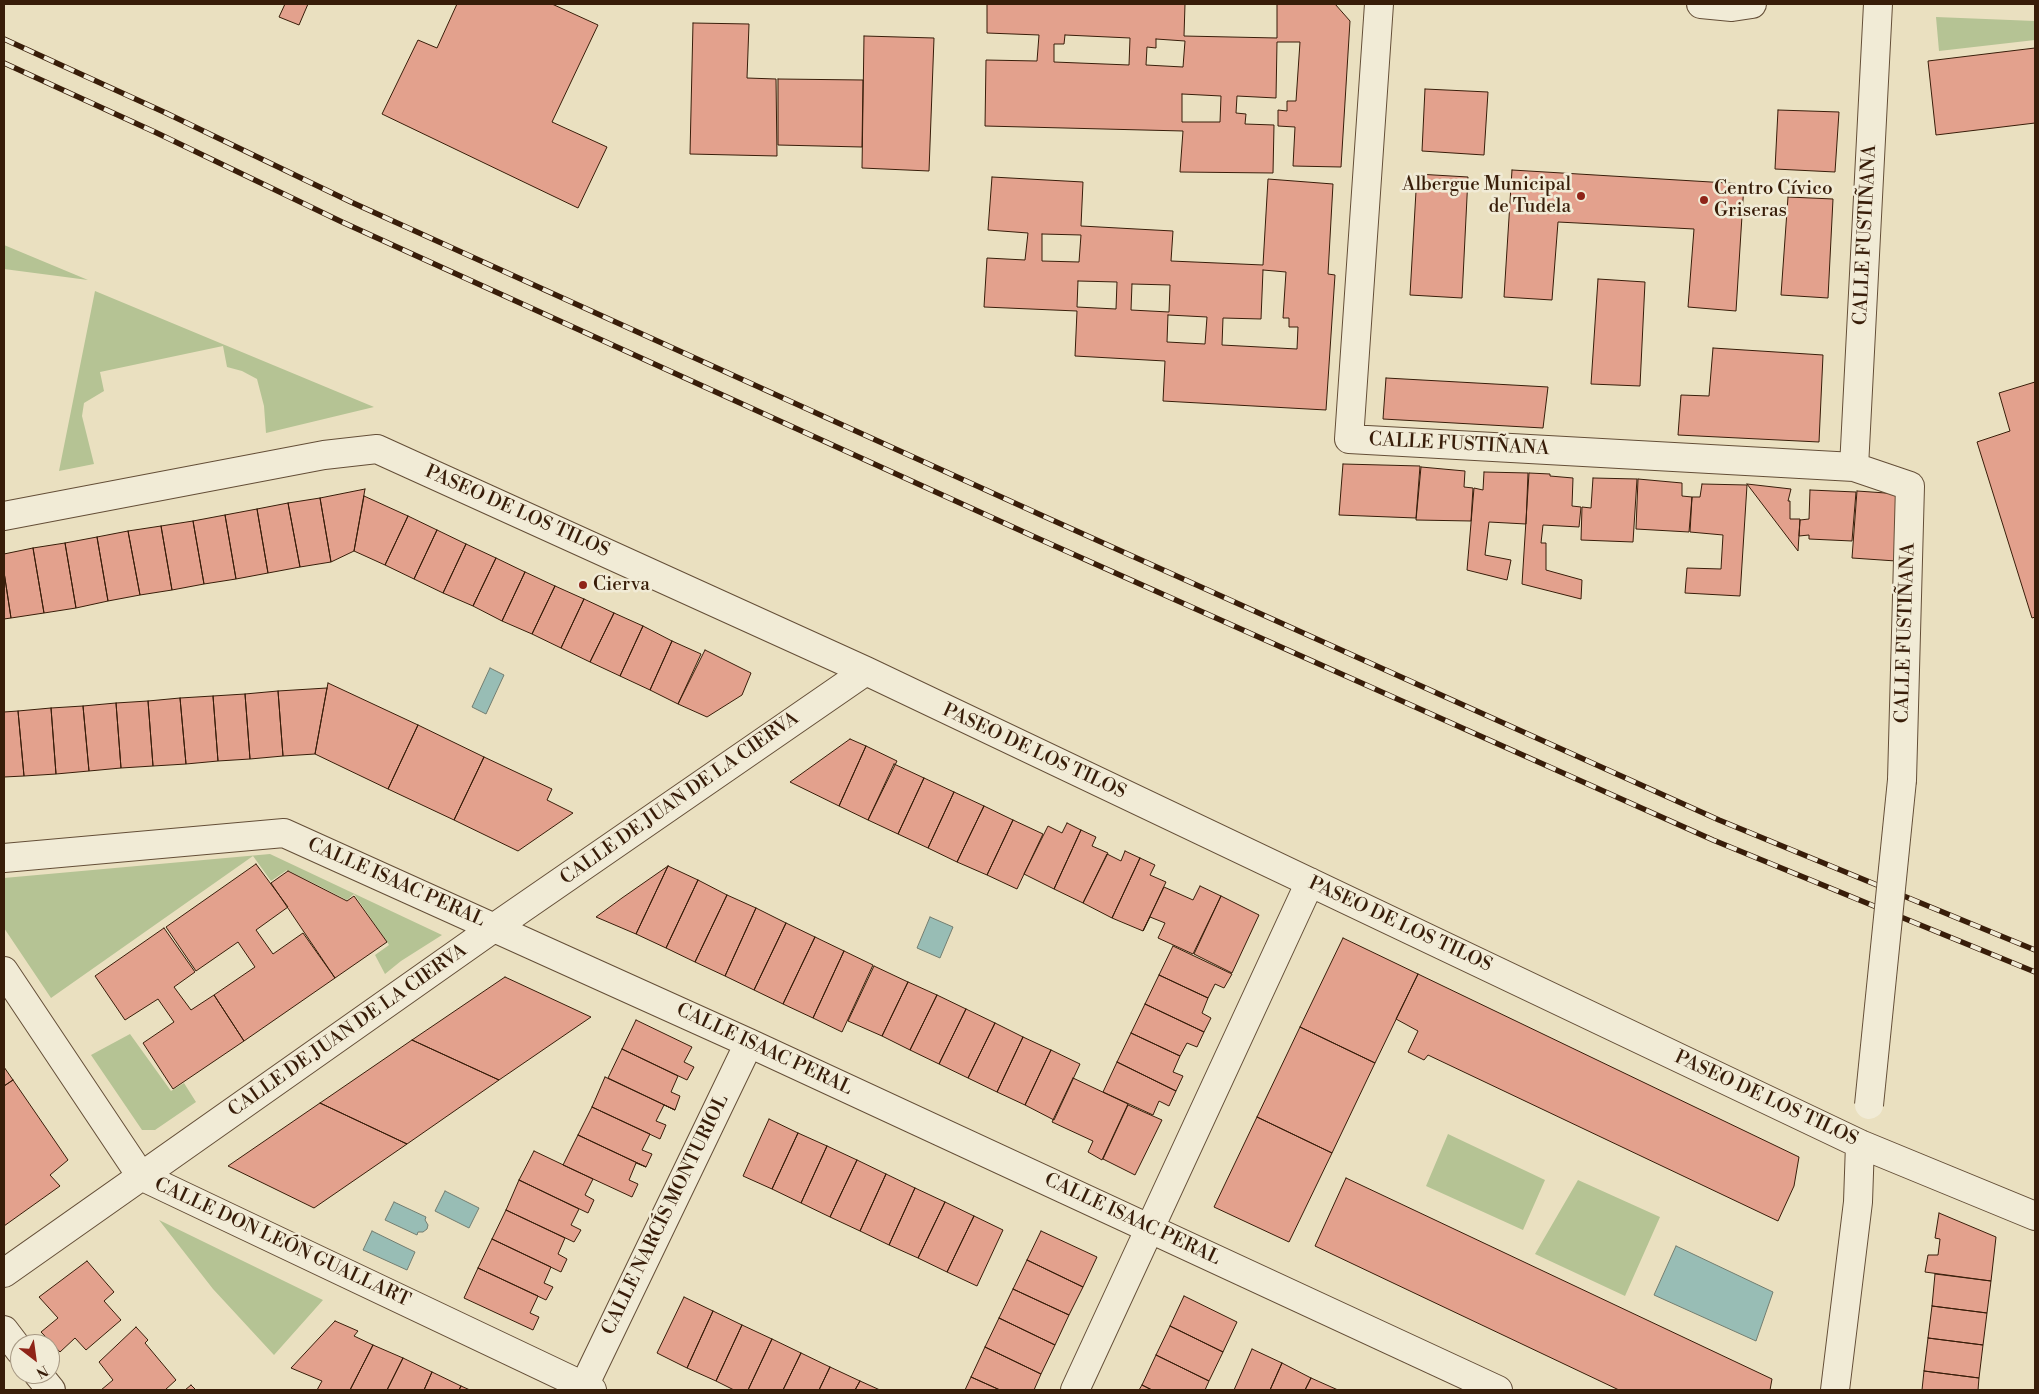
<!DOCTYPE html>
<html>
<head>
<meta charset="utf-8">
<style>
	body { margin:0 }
	#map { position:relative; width:2039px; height:1394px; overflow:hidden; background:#eae0c0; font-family:"Libre Bodoni",serif }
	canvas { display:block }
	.frame { position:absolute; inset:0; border:5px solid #381d09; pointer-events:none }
	.north { position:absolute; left:10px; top:1334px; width:50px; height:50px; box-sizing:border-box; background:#f1ebd6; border:1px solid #a79984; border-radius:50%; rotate:150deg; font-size:14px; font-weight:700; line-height:20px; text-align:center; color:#381d09 }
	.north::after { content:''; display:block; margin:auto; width:18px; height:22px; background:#8f2418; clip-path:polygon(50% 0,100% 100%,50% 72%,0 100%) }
</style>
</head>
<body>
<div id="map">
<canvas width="2039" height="1394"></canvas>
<div class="frame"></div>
<div class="north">N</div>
</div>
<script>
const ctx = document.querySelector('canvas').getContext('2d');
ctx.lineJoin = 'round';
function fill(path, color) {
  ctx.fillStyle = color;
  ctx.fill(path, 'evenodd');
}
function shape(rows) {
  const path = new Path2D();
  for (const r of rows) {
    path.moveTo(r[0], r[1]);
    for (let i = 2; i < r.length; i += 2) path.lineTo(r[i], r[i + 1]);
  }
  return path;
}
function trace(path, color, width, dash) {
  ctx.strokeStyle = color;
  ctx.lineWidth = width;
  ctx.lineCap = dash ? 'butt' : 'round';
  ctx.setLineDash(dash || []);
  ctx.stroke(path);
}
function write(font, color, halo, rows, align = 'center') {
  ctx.font = font + ' "Libre Bodoni",serif';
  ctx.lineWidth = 5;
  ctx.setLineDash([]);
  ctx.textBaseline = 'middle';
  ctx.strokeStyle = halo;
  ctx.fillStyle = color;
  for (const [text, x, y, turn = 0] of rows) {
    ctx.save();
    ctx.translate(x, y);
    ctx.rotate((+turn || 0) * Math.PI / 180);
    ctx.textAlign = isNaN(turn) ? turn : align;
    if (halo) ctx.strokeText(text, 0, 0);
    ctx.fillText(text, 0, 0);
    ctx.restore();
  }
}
fill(shape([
	[1936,17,2035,21,2035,40,1939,51],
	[4,245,88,280,4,269],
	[95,291,374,407,266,433,264,406,257,379,242,371,227,367,223,346,100,372,104,391,84,403,82,416,94,464,59,471],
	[270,854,442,935,401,961,385,974,375,955,389,945,354,894,347,900,287,870,271,881,253,856,51,998,4,928,4,878],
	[130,1034,171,1091,184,1083,196,1102,155,1130,142,1130,91,1055],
	[1448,1134,1545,1180,1523,1230,1426,1186],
	[1578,1180,1660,1217,1625,1296,1535,1254],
	[159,1220,323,1300,274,1355,213,1289]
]), '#b5c394');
const water = shape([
	[490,668,504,675,486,714,472,707,490,668],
	[930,917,953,927,940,958,917,948,930,917],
	[445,1191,479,1208,469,1228,435,1211,445,1191],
	[394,1202,426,1217,425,1220,428,1225,427,1229,423,1232,418,1232,417,1235,385,1220,394,1202],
	[372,1231,415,1252,407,1270,363,1250,372,1231],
	[1676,1246,1773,1292,1756,1341,1654,1295,1676,1246]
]);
fill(water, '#98bdb5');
trace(water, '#727d70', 1);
const building = shape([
	[285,4,308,4,299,25,279,17,285,4],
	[457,4,552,4,598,25,552,122,607,147,578,208,382,114,418,40,437,48,457,4],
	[987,4,1185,4,1184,36,1277,38,1277,4,1335,4,1350,21,1341,167,1293,166,1295,127,1278,126,1278,110,1287,111,1287,101,1296,101,1300,42,1277,42,1276,98,1237,96,1236,113,1246,114,1245,124,1274,125,1273,173,1180,172,1183,131,985,126,986,60,1037,61,1039,35,987,33,987,4],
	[1065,35,1130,38,1129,65,1054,62,1054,44,1064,44,1065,35],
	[1156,39,1185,41,1183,67,1146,65,1147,47,1156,48,1156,39],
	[1182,94,1221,96,1220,122,1182,122,1182,94],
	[693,23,749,24,747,78,776,79,777,156,690,154,693,23],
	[864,36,934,38,929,171,862,168,864,36],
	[2035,48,2035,123,1936,135,1928,61,2035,48],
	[778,79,863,80,862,147,778,145,778,79],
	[1425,89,1488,92,1484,155,1422,151,1425,89],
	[1778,110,1839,112,1835,172,1775,169,1778,110],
	[1512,170,1744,184,1736,311,1688,307,1694,229,1558,222,1552,300,1504,297,1512,170],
	[1417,174,1468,177,1462,298,1410,295,1417,174],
	[992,177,1083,182,1081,226,1173,231,1171,261,1263,265,1268,179,1333,184,1328,274,1335,275,1326,410,1163,401,1165,361,1075,356,1077,311,984,307,987,258,1025,260,1028,233,988,230,992,177],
	[1042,234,1081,235,1079,262,1042,261,1042,234],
	[1263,270,1286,272,1283,318,1289,318,1289,327,1298,327,1297,349,1222,345,1223,318,1261,319,1263,270],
	[1078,281,1117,282,1116,309,1077,307,1078,281],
	[1132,284,1170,285,1169,312,1131,310,1132,284],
	[1168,315,1207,317,1205,344,1167,342,1168,315],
	[1788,197,1833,199,1828,298,1781,295,1788,197],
	[1598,279,1645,282,1640,386,1591,384,1598,279],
	[1713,348,1823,355,1819,442,1678,435,1681,395,1709,396,1713,348],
	[1386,378,1548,387,1543,428,1383,419,1386,378],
	[2035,382,2035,617,2032,618,1977,442,2010,431,1999,393,2035,382],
	[1343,464,1420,466,1416,518,1339,515,1343,464],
	[1421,467,1465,471,1464,487,1473,488,1471,521,1416,520,1421,467],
	[1484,472,1528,473,1526,524,1489,522,1485,555,1511,560,1507,580,1467,570,1474,488,1483,490,1484,472],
	[1529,473,1550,474,1550,476,1573,478,1572,506,1581,507,1579,527,1543,525,1541,543,1546,543,1546,570,1582,580,1581,599,1522,584,1529,473],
	[1593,478,1637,479,1633,542,1581,540,1582,507,1591,508,1593,478],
	[1638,479,1682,483,1682,496,1692,497,1689,532,1636,529,1638,479],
	[1702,484,1747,485,1740,596,1685,593,1687,568,1721,569,1723,535,1690,532,1692,497,1700,497,1702,484],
	[1747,484,1791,489,1788,501,1790,501,1790,519,1800,519,1798,551,1747,484],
	[365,489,354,551,331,562,320,498,365,489],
	[1810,490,1856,492,1852,541,1809,539,1809,535,1799,536,1800,520,1809,519,1810,490],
	[1857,491,1900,494,1896,561,1852,558,1857,491],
	[364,496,408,516,385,565,354,551,364,496],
	[320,498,331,562,300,567,288,503,320,498],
	[288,503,300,567,268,573,257,509,288,503],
	[257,509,268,573,236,579,225,515,257,509],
	[225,515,236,579,204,584,193,521,225,515],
	[408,516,437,530,414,579,385,565,408,516],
	[193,521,204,584,172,590,161,526,193,521],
	[161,526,172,590,140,595,128,531,161,526],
	[437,530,466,544,443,593,414,579,437,530],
	[128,531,140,595,108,601,97,537,128,531],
	[97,537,108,601,76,608,65,543,97,537],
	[65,543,76,608,44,613,33,548,65,543],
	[466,544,496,558,473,606,443,593,466,544],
	[33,548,44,613,11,618,4,572,4,554,33,548],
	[496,558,525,572,502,621,473,606,496,558],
	[4,572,11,618,4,619,4,572],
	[525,572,555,586,532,634,502,621,525,572],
	[555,586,584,599,561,648,532,634,555,586],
	[584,599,614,613,590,662,561,648,584,599],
	[614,613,643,626,620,676,590,662,614,613],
	[643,626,672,641,650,690,620,676,643,626],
	[672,641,701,654,678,704,650,690,672,641],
	[705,650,751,673,742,695,707,717,678,704,705,650],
	[328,683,418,725,388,789,315,754,328,683],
	[327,688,315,754,283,756,278,691,327,688],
	[278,691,283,756,250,759,245,694,278,691],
	[245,694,250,759,218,761,213,696,245,694],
	[213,696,218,761,186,764,180,698,213,696],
	[180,698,186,764,153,766,148,701,180,698],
	[148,701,153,766,121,768,116,703,148,701],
	[116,703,121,768,89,771,83,706,116,703],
	[83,706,89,771,56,774,51,708,83,706],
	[51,708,56,774,24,776,18,711,51,708],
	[18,711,24,776,4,777,4,712,18,711],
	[418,725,484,757,454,820,388,789,418,725],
	[850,739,866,746,839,806,790,782,850,739],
	[866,746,897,761,868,820,839,806,866,746],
	[484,757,552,789,547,800,573,813,518,851,454,820,484,757],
	[894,764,924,778,898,834,868,820,894,764],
	[924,778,954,792,928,848,898,834,924,778],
	[954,792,984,806,957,862,928,848,954,792],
	[984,806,1013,820,987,875,957,862,984,806],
	[1013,820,1043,834,1017,889,987,875,1013,820],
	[1067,823,1081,830,1054,889,1024,874,1048,826,1062,833,1067,823],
	[1081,830,1096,837,1092,846,1108,853,1083,903,1054,889,1081,830],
	[1125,851,1140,858,1112,918,1083,903,1107,854,1121,861,1125,851],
	[1140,858,1155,865,1150,875,1166,882,1143,931,1112,918,1140,858],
	[256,864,288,907,256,930,273,954,303,933,335,978,244,1041,214,995,255,967,238,942,196,971,166,927,256,864],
	[668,866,698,880,666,948,636,934,668,866],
	[668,866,636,934,596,917,622,898,668,866],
	[288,871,347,901,354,896,387,942,335,978,271,883,288,871],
	[698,880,727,895,695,962,666,948,698,880],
	[1200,886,1221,896,1193,954,1158,938,1165,923,1150,917,1143,931,1164,887,1193,900,1200,886],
	[727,895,756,908,725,976,695,962,727,895],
	[1221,896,1259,915,1232,973,1194,954,1221,896],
	[756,908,786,923,754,990,725,976,756,908],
	[786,923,815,937,783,1004,754,990,786,923],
	[164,928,195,972,174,987,191,1010,214,995,244,1041,173,1089,143,1043,174,1022,158,999,125,1020,95,976,164,928],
	[815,937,844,951,813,1018,783,1004,815,937],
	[1343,938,1418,974,1375,1063,1300,1027,1343,938],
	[1173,946,1232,974,1224,988,1215,984,1208,998,1159,975,1173,946],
	[844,951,873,965,842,1032,813,1018,844,951],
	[874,966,908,982,882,1036,848,1021,874,966],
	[1418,974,1799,1157,1794,1186,1778,1221,1428,1055,1424,1060,1408,1052,1418,1031,1396,1019,1418,974],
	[1159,975,1208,998,1202,1013,1211,1018,1204,1032,1145,1004,1159,975],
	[505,977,591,1017,499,1080,412,1040,505,977],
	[908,982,937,995,910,1050,882,1036,908,982],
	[937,995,966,1009,939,1064,910,1050,937,995],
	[1145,1004,1204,1032,1197,1047,1187,1043,1180,1056,1131,1033,1145,1004],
	[966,1009,995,1023,968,1078,939,1064,966,1009],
	[636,1020,692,1047,684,1062,694,1067,687,1080,622,1049,636,1020],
	[995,1023,1023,1037,997,1092,968,1078,995,1023],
	[1300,1027,1375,1063,1332,1153,1257,1117,1300,1027],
	[1131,1033,1180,1056,1173,1072,1183,1076,1176,1091,1117,1062,1131,1033],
	[1023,1037,1051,1050,1025,1105,997,1092,1023,1037],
	[412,1040,499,1080,407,1144,320,1103,412,1040],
	[622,1049,678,1076,671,1092,680,1096,675,1110,608,1078,622,1049],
	[1051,1050,1080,1064,1054,1120,1025,1105,1051,1050],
	[1117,1062,1176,1091,1169,1106,1159,1101,1153,1115,1103,1092,1117,1062],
	[4,1067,13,1080,4,1086,4,1067],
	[605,1077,675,1110,664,1105,656,1121,666,1125,660,1139,592,1107,605,1077],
	[1073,1078,1128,1104,1102,1160,1088,1152,1093,1141,1052,1122,1073,1078],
	[13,1080,68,1160,50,1175,60,1186,4,1226,4,1086,13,1080],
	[320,1103,407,1144,314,1208,228,1166,320,1103],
	[1128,1105,1162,1120,1135,1175,1103,1159,1128,1105],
	[592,1107,650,1134,642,1150,652,1154,646,1167,578,1135,592,1107],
	[1257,1117,1332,1153,1289,1242,1214,1207,1257,1117],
	[769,1119,798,1133,772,1189,743,1176,769,1119],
	[798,1133,827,1146,801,1203,772,1189,798,1133],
	[578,1135,646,1167,636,1163,629,1180,638,1184,632,1197,563,1165,578,1135],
	[827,1146,857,1160,830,1217,801,1203,827,1146],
	[534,1151,593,1179,585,1195,594,1200,588,1213,519,1180,534,1151],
	[857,1160,886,1174,860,1231,830,1217,857,1160],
	[886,1174,915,1188,889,1245,860,1231,886,1174],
	[1346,1178,1772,1379,1770,1390,1619,1390,1315,1246,1346,1178],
	[519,1180,579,1209,571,1225,581,1230,574,1242,506,1210,519,1180],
	[915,1188,945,1202,918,1258,889,1245,915,1188],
	[945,1202,974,1216,947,1272,918,1258,945,1202],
	[506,1210,565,1238,558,1254,567,1259,561,1272,492,1239,506,1210],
	[1939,1213,1996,1237,1991,1281,1925,1272,1928,1255,1938,1255,1940,1239,1935,1238,1939,1213],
	[974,1216,1003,1230,977,1286,947,1272,974,1216],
	[1041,1231,1097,1257,1083,1287,1027,1260,1041,1231],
	[492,1239,551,1267,544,1283,553,1287,546,1300,478,1268,492,1239],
	[1027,1260,1083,1287,1069,1315,1013,1289,1027,1260],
	[87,1261,114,1292,104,1301,121,1320,86,1350,75,1338,60,1352,41,1332,58,1318,39,1297,87,1261],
	[478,1268,538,1296,530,1313,539,1317,533,1330,464,1298,478,1268],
	[1935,1274,1991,1281,1987,1313,1932,1306,1935,1274],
	[1013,1289,1069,1315,1055,1345,999,1318,1013,1289],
	[1184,1296,1237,1322,1223,1352,1170,1326,1184,1296],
	[684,1297,713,1311,687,1368,657,1353,684,1297],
	[1932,1306,1987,1313,1983,1345,1928,1338,1932,1306],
	[713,1311,742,1325,716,1381,687,1368,713,1311],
	[999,1318,1055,1345,1041,1374,985,1347,999,1318],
	[335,1321,358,1331,354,1336,373,1345,350,1390,317,1390,322,1381,291,1368,335,1321],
	[742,1325,772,1339,748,1390,734,1390,716,1381,742,1325],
	[1170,1326,1223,1352,1209,1381,1156,1355,1170,1326],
	[136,1327,148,1340,145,1343,176,1380,165,1390,101,1390,113,1380,99,1362,136,1327],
	[1928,1338,1983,1345,1979,1378,1924,1371,1928,1338],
	[772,1339,801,1353,783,1390,748,1390,772,1339],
	[373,1345,403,1358,387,1390,350,1390,373,1345],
	[985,1347,1041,1374,1034,1390,1000,1390,971,1377,985,1347],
	[1252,1349,1282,1363,1270,1390,1234,1390,1252,1349],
	[801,1353,830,1367,819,1390,783,1390,801,1353],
	[1156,1355,1209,1381,1205,1390,1152,1390,1142,1385,1156,1355],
	[403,1358,432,1372,424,1390,387,1390,403,1358],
	[1282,1363,1311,1378,1305,1390,1270,1390,1282,1363],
	[830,1367,860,1381,855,1390,819,1390,830,1367],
	[1924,1371,1979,1378,1978,1390,1922,1390,1924,1371],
	[432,1372,461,1386,459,1390,424,1390,432,1372],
	[971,1377,1000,1390,965,1390,971,1377],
	[1311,1378,1338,1390,1305,1390,1311,1378],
	[860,1381,880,1390,855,1390,860,1381],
	[191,1385,196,1390,185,1390,191,1385],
	[1142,1385,1152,1390,1139,1390,1142,1385],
	[461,1386,470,1390,459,1390,461,1386]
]);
fill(building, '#e3a18d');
trace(building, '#381d09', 1);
const street = shape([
	[1379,4,1349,439,1854,467,1910,486,1902,780],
	[1701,4,1732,7,1752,4],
	[1854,467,1878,4],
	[4,516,324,455,377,449,866,671,1860,1144,2035,1216],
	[4,858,284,833,749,1043,1498,1390],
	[4,971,141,1176,592,1390],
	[4,1273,495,927,866,671],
	[4,1330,20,1351],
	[38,1374,51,1390],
	[584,1386,749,1043],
	[1075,1390,1310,882],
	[1835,1390,1858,1202,1860,1144]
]);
trace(street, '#644e37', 30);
trace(street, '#f1ebd6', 28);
const rail = shape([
	[4,39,166,113,351,202,1041,515,1719,820,2035,950],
	[4,63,157,133,342,222,1037,538,1713,840,2035,972]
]);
trace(rail, '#381d09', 5.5);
trace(rail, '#f1ebd6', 4, [11]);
const streetBridge = shape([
	[1869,1105,1902,780]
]);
trace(streetBridge, '#644e37', 30, []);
trace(streetBridge, '#f1ebd6', 28);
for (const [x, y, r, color] of [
	[1581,196,5,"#8f2418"],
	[1704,200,5,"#8f2418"],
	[583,585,5,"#8f2418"]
]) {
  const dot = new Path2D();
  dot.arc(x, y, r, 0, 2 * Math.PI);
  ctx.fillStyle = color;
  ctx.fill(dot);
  trace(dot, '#f1ebd6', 2);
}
write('19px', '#381d09', '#f1ebd6', [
	["Albergue Municipal",1571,185,"right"],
	["de Tudela",1571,207,"right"],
	["Centro Cívico",1714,189],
	["Griseras",1714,211],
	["Cierva",593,585]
], 'left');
write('19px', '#381d09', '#f1ebd6', [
	["CALLE FUSTIÑANA",1866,235,-87],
	["CALLE FUSTIÑANA",1459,445,3],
	["PASEO DE LOS TILOS",517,512,24],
	["CALLE FUSTIÑANA",1906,633,-88],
	["PASEO DE LOS TILOS",1034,752,25],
	["CALLE DE JUAN DE LA CIERVA",680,799,-35],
	["CALLE ISAAC PERAL",396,883,24],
	["PASEO DE LOS TILOS",1400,925,25],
	["CALLE DE JUAN DE LA CIERVA",348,1031,-35],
	["CALLE ISAAC PERAL",764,1050,25],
	["PASEO DE LOS TILOS",1766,1099,25],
	["CALLE NARCÍS MONTURIOL",666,1215,-64],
	["CALLE ISAAC PERAL",1132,1220,25],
	["CALLE DON LEÓN GUALLART",282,1243,25]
]);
</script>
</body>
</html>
